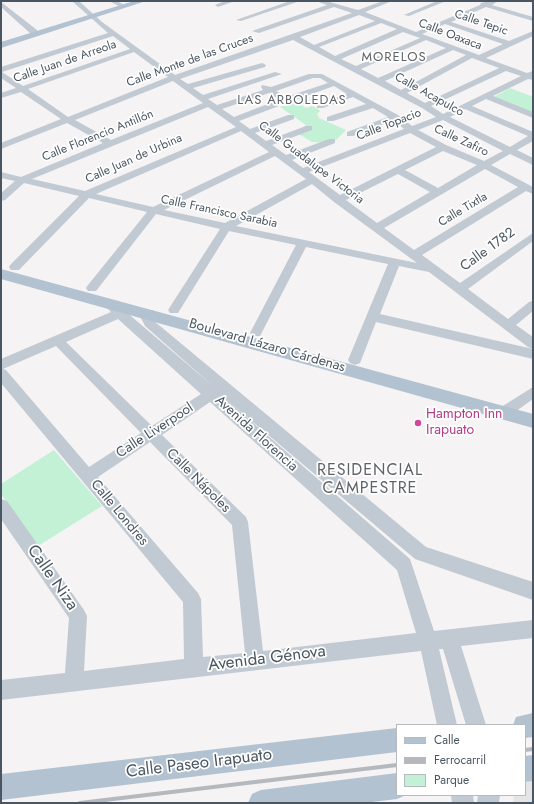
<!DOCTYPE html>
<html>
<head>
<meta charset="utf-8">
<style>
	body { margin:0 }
	#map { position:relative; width:534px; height:804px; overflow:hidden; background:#f5f3f3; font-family:Jost,sans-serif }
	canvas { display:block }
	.frame { position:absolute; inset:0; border:2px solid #4a5661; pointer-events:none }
	.legend { position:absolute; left:396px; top:724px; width:130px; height:72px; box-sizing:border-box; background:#fff; border:1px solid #b7bbc0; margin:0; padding:5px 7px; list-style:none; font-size:12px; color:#4a5661 }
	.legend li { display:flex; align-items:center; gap:8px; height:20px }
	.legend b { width:20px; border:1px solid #b7bbc0 }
</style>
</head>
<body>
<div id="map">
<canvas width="534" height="804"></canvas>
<div class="frame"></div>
<ul class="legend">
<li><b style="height:5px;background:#b3c2d1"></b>Calle</li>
<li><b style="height:5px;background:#b5b8bd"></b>Ferrocarril</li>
<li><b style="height:11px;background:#c3f1d5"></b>Parque</li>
</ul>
</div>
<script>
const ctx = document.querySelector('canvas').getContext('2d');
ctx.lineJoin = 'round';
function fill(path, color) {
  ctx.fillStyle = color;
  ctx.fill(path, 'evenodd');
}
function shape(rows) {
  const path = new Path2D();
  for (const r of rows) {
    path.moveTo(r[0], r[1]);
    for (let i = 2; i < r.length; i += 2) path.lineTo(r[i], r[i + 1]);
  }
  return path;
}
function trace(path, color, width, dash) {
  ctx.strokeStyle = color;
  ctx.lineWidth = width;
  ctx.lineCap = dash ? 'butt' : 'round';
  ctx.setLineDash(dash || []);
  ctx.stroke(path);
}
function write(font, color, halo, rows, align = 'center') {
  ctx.font = font + ' Jost,sans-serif';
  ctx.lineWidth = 3.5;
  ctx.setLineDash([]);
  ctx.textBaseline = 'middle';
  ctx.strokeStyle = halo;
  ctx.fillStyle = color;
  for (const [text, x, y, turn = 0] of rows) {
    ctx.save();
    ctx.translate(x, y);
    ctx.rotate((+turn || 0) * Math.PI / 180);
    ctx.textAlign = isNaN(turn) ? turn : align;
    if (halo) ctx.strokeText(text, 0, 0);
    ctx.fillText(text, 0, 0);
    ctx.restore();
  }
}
fill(shape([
	[533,781,533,803,513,803,514,795,525,795,525,782]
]), '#e6e4e5');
fill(shape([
	[510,88,533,97,533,113,494,97],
	[295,101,306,108,312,106,318,109,320,111,317,114,319,118,346,130,337,139,327,143,312,142,297,133,306,125,280,107],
	[54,450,102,506,38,546,1,494,1,484]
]), '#c3f1d5');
fill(shape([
	[72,1,79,1,102,22,175,75,352,13,334,7,259,33,252,31,327,5,316,1,326,1,358,10,383,1,392,1,365,12,416,32,480,5,481,3,489,1,498,1,492,5,533,17,533,21,486,7,451,22,509,41,533,31,533,36,486,58,527,73,533,71,533,80,528,79,493,96,533,112,533,118,486,99,472,106,533,132,533,141,517,150,533,158,533,165,510,154,491,165,533,187,533,194,526,191,422,255,460,283,533,233,533,241,468,289,508,319,529,302,533,301,533,311,516,325,533,337,533,349,528,347,429,272,399,266,380,314,533,349,533,359,376,322,360,363,355,365,350,363,348,360,388,264,306,247,260,336,252,336,250,333,296,245,229,231,178,313,170,313,168,310,220,229,156,214,96,291,88,291,86,288,88,285,147,212,89,198,19,270,11,270,9,267,11,264,79,196,24,183,5,200,1,201,1,193,15,181,1,178,1,172,21,177,103,143,67,123,1,149,1,143,61,119,21,92,1,98,1,93,16,88,1,78,1,67,108,33,72,1],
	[359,15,375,21,314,45,300,37,359,15],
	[381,23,397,29,335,56,319,47,381,23],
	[445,24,503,44,479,55,422,34,445,24],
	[403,32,420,38,356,66,341,59,403,32],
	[113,36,130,49,23,86,2,72,113,36],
	[293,40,422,108,436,117,412,126,398,115,322,74,309,74,271,87,262,85,261,87,263,90,217,105,208,99,282,74,275,72,203,95,193,88,265,67,266,65,262,63,188,84,180,79,293,40],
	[426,40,446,48,378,78,361,69,426,40],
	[453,50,466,55,401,90,385,81,453,50],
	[134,52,168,77,68,117,28,89,134,52],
	[472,58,499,68,425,103,407,93,472,58],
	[506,71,521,76,443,114,431,106,506,71],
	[313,78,320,78,328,83,292,95,292,99,298,99,334,86,347,94,317,104,317,108,323,108,353,97,366,104,327,117,327,121,333,121,373,108,388,117,347,132,347,136,353,136,394,120,404,129,303,168,292,160,335,143,335,139,329,139,286,155,272,145,312,130,312,126,306,126,266,141,255,133,294,119,294,115,288,115,250,129,239,121,279,106,279,102,273,102,234,117,222,109,269,93,281,101,287,101,287,97,276,91,313,78],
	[173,81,203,103,111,140,75,120,173,81],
	[208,107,236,127,85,191,32,179,208,107],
	[465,109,528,136,510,147,450,117,465,109],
	[443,120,503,151,484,161,446,145,418,130,443,120],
	[241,131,269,152,153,207,96,194,241,131],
	[410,133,436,147,340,195,309,172,410,133],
	[443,151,477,165,438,188,405,170,443,151],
	[275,156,306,179,225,223,164,210,275,156],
	[485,169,518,187,414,250,384,228,485,169],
	[398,174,430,192,377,223,346,200,398,174],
	[312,184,334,202,417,263,236,226,312,184],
	[109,1,117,1,124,5,119,6,109,1],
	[225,1,235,1,218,7,215,5,225,1],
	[290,1,300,1,241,21,236,20,290,1],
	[437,1,446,1,409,16,404,15,437,1],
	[1,2,37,30,37,34,31,34,1,7,1,2],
	[107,298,111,299,213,386,145,326,141,318,143,313,145,310,153,310,155,313,154,321,426,547,533,582,533,600,415,559,221,395,410,559,434,631,533,620,533,638,461,646,486,725,466,725,443,649,439,649,457,725,437,725,421,651,1,700,1,680,65,673,69,618,1,519,1,499,7,501,84,610,87,616,84,671,184,659,183,602,1,383,1,359,111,312,101,302,103,299,107,298],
	[118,319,201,394,152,426,66,342,118,319],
	[56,346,141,433,89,467,6,370,3,369,56,346],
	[210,402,397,570,416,633,263,651,248,522,246,517,162,435,210,402],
	[150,442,232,525,245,653,203,657,201,599,198,593,98,477,150,442],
	[533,387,533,399,508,417,503,419,498,417,496,413,498,409,533,387],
	[451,795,473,795,474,803,452,803,451,795],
	[478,795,500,795,499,803,477,803,478,795]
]), '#c1cad2');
fill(shape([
	[134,1,146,1,1,48,1,42,134,1],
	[1,269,533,414,533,428,1,279,1,269],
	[533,713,533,737,525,738,525,725,513,725,516,717,533,713],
	[397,728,397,752,1,800,1,774,397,728],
	[533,755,533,781,525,782,525,756,533,755],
	[397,773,397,795,406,795,397,799,364,803,248,803,252,794,261,790,397,773]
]), '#b3c2d1');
trace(shape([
	[525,750,533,749],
	[80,803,397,765]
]), '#b5b8bd', 4);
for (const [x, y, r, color] of [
	[418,423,4,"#d1479c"]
]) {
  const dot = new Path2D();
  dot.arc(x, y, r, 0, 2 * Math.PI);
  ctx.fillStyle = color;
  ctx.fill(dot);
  trace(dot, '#fff', 1.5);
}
write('12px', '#4a5661', '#fff', [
	["Calle Tepic",481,23,19],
	["Calle Oaxaca",450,35,21],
	["Calle Monte de las Cruces",190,61,-20],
	["Calle Juan de Arreola",65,62,-19],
	["Calle Acapulco",429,95,29],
	["Calle Topacio",389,125,-21],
	["Calle Florencio Antillón",98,136,-22],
	["Calle Zafiro",461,141,25],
	["Calle Juan de Urbina",134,159,-24],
	["Calle Guadalupe Victoria",311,163,37],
	["Calle Tixtla",463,210,-31],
	["Calle Francisco Sarabia",219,212,12]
]);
ctx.letterSpacing = '1px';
write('13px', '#5f6368', '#fff', [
	["MORELOS",394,58],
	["LAS ARBOLEDAS",292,101]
]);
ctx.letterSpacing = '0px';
write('14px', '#4a5661', '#fff', [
	["Calle 1782",488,250,-36],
	["Boulevard Lázaro Cárdenas",267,346,16],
	["Calle Liverpool",155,431,-33],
	["Avenida Florencia",256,434,42],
	["Calle Nápoles",198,481,45],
	["Calle Londres",119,513,50]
]);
write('14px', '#b23c85', '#fff', [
	["Hampton Inn",426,415],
	["Irapuato",426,431]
], 'left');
ctx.letterSpacing = '1px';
write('16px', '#5f6368', '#fff', [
	["RESIDENCIAL",370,471],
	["CAMPESTRE",370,489]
]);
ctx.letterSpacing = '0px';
write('17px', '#4a5661', '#fff', [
	["Calle Niza",52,578,55],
	["Avenida Génova",267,659,-7],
	["Calle Paseo Irapuato",199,764,-7]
]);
</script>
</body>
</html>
